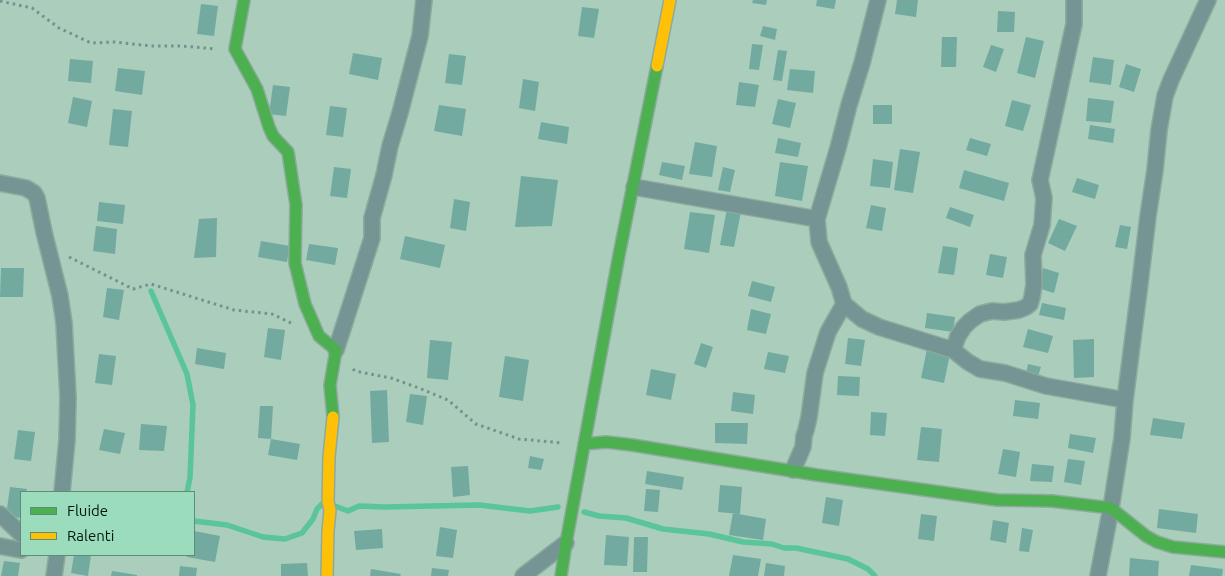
<!DOCTYPE html>
<html>
<head>
<meta charset="utf-8">
<style>
	body { margin:0 }
	#map { position:relative; width:1225px; height:576px; overflow:hidden; background:#aacdbc; font-family:Ubuntu,sans-serif }
	canvas { display:block }
	.legend { position:absolute; left:20px; top:491px; width:175px; height:65px; box-sizing:border-box; background:#9bdcbd; border:1px solid #5d8d77; margin:0; padding:6px 9px; list-style:none; font-size:15px; color:#00170d }
	.legend li { display:flex; align-items:center; gap:10px; height:25px }
	.legend b { width:25px; border:1px solid #5d8d77 }
</style>
</head>
<body>
<div id="map">
<canvas width="1225" height="576"></canvas>
<ul class="legend">
<li><b style="height:6px;background:#4caf50"></b>Fluide</li>
<li><b style="height:6px;background:#ffc107"></b>Ralenti</li>
</ul>
</div>
<script>
const ctx = document.querySelector('canvas').getContext('2d');
ctx.lineJoin = 'round';
function shape(rows) {
  const path = new Path2D();
  for (const r of rows) {
    path.moveTo(r[0], r[1]);
    for (let i = 2; i < r.length; i += 2) path.lineTo(r[i], r[i + 1]);
  }
  return path;
}
function trace(path, color, width, dash) {
  ctx.strokeStyle = color;
  ctx.lineWidth = width;
  ctx.lineCap = dash ? 'butt' : 'round';
  ctx.setLineDash(dash || []);
  ctx.stroke(path);
}
function fill(path, color) {
  ctx.fillStyle = color;
  ctx.fill(path, 'evenodd');
}
trace(shape([
	[151,291,187,374,193,405,190,478,187,492],
	[335,506,348,511,359,506,385,507,479,505,530,511,558,507],
	[584,512,599,516,626,518,663,529,709,534,743,542,772,544,784,548,796,548,848,559,868,569,875,576],
	[194,521,227,525,263,537,285,539,302,533,313,519,317,509,322,504]
]), '#5ac49a', 5.5);
fill(shape([
	[753,0,767,0,766,5,752,3],
	[817,0,836,0,834,9,816,6],
	[897,0,918,0,916,17,895,14],
	[201,4,218,6,214,36,197,34],
	[582,7,599,9,594,38,578,36],
	[998,11,1015,12,1014,32,997,32],
	[763,26,777,29,775,40,760,36],
	[942,37,957,37,956,67,941,67],
	[1026,37,1044,41,1035,78,1017,73],
	[752,44,763,45,759,70,749,69],
	[991,45,1004,49,996,72,983,67],
	[778,50,787,51,782,81,773,80],
	[353,53,382,58,378,80,349,74],
	[449,54,466,56,462,85,445,83],
	[1093,57,1114,60,1111,85,1089,82],
	[70,59,93,61,91,83,68,81],
	[1126,64,1141,69,1134,92,1119,87],
	[118,68,145,71,142,95,115,91],
	[790,69,815,71,813,93,787,90],
	[523,79,539,82,535,111,519,108],
	[739,82,759,85,755,107,736,105],
	[273,85,290,87,286,116,269,114],
	[73,97,92,101,87,127,68,123],
	[1088,98,1114,101,1111,123,1086,121],
	[778,99,796,103,790,128,772,124],
	[1012,100,1031,105,1023,131,1005,126],
	[439,105,466,109,462,136,434,131],
	[873,105,892,105,892,124,873,124],
	[330,106,347,108,343,137,326,135],
	[113,109,132,111,128,147,109,145],
	[541,122,569,127,567,144,538,139],
	[1090,125,1115,129,1113,143,1088,139],
	[778,138,801,143,798,157,775,153],
	[970,138,991,144,987,156,966,150],
	[695,142,717,146,712,177,689,174],
	[900,149,920,152,913,193,894,190],
	[873,159,893,162,890,188,870,186],
	[662,162,685,166,682,180,659,175],
	[780,162,808,166,802,201,775,196],
	[334,167,351,169,347,198,330,196],
	[723,167,735,170,730,192,718,190],
	[964,170,1009,183,1004,201,959,188],
	[521,176,558,180,552,226,515,227],
	[1077,178,1099,185,1095,199,1072,192],
	[454,199,470,202,466,231,450,228],
	[99,202,125,205,123,224,97,221],
	[871,205,886,208,882,231,866,228],
	[950,207,974,215,970,227,946,218],
	[727,209,741,212,734,247,720,245],
	[690,212,715,215,709,253,684,249],
	[217,218,216,257,194,258,199,219],
	[1059,219,1077,226,1065,251,1048,243],
	[1120,225,1131,227,1127,249,1115,247],
	[96,226,117,229,115,254,93,251],
	[405,236,445,245,440,268,400,259],
	[261,241,290,246,287,262,258,257],
	[309,244,338,248,335,265,306,260],
	[943,246,958,248,954,275,938,273],
	[990,254,1007,257,1003,278,986,275],
	[1,268,24,268,23,297,0,297],
	[1043,268,1059,273,1054,293,1038,288],
	[752,281,775,287,771,302,748,296],
	[107,288,124,290,119,320,103,317],
	[1042,303,1066,308,1064,320,1039,315],
	[751,309,771,314,766,334,747,330],
	[927,313,955,317,953,332,925,328],
	[268,328,285,330,281,360,264,357],
	[1028,329,1053,336,1048,353,1023,347],
	[848,338,865,340,861,366,845,364],
	[1094,339,1094,377,1074,378,1073,340],
	[430,340,452,342,448,380,427,378],
	[701,343,713,347,706,368,694,364],
	[197,348,226,353,224,369,195,364],
	[927,349,950,354,944,383,921,378],
	[768,352,789,356,785,373,764,369],
	[99,354,116,356,112,385,95,383],
	[505,356,529,360,523,401,499,397],
	[1028,364,1041,367,1038,376,1026,374],
	[651,369,676,374,671,400,646,395],
	[838,376,860,377,859,396,837,395],
	[387,390,389,442,372,443,370,391],
	[733,392,755,395,753,414,731,411],
	[410,394,427,396,423,425,406,422],
	[1015,400,1040,403,1038,419,1013,416],
	[260,406,273,406,271,439,258,438],
	[871,412,887,413,885,436,870,435],
	[1153,418,1185,423,1182,439,1150,435],
	[715,423,748,423,747,444,715,443],
	[141,424,167,426,164,451,139,450],
	[921,427,942,429,939,462,917,460],
	[104,429,125,433,120,454,99,450],
	[18,430,35,432,31,461,14,459],
	[1070,434,1096,438,1093,453,1068,448],
	[271,439,300,444,297,460,268,455],
	[1003,449,1020,452,1016,477,998,474],
	[530,456,544,459,541,470,528,468],
	[1068,459,1085,461,1081,485,1064,482],
	[1032,464,1054,466,1052,482,1030,481],
	[468,466,470,495,453,497,451,467],
	[647,471,684,477,682,490,645,484],
	[720,485,742,487,740,514,718,512],
	[10,487,27,489,26,492,21,492,21,518,6,516],
	[646,489,660,490,658,512,644,511],
	[826,497,843,500,839,526,822,523],
	[1159,509,1198,514,1196,533,1157,528],
	[733,513,766,519,763,540,729,535],
	[921,514,937,516,934,541,918,539],
	[993,520,1009,523,1006,543,990,540],
	[440,527,457,530,453,558,436,556],
	[1022,528,1033,530,1029,552,1019,551],
	[382,529,383,548,356,550,354,531],
	[194,531,220,536,215,562,187,557,187,555,194,555],
	[606,535,629,537,627,566,604,565],
	[634,537,648,537,647,572,633,572],
	[74,555,91,555,88,576,71,573],
	[733,555,761,559,758,576,729,576],
	[1130,558,1159,561,1158,576,1129,576],
	[4,561,20,563,18,576,1,576],
	[307,563,308,576,281,576,281,564],
	[766,563,785,566,784,576,764,576],
	[1191,565,1223,569,1222,576,1189,576],
	[180,566,197,568,196,576,179,576],
	[432,568,449,570,448,576,431,576],
	[371,569,401,574,400,576,370,576],
	[112,571,137,575,137,576,111,576]
]), '#72aa9f');
const street = shape([
	[0,183,26,188,34,193,37,198,44,232,60,296,64,323,68,397,67,440,62,492],
	[634,187,817,219],
	[844,304,862,319,879,327,953,350,968,362,980,369,1005,373,1046,386,1125,400],
	[336,350,372,238,372,218,384,175,390,146,400,113,420,36,424,0],
	[953,350,958,336,964,327,970,321,980,314,992,311,1004,312,1019,310,1026,307,1030,304,1032,297,1034,285,1033,255,1042,225,1044,198,1040,180,1074,24,1074,0],
	[793,470,803,447,804,436,806,430,809,417,815,373,828,332,844,304,839,287,819,242,817,219,838,148,849,105,862,63,878,0],
	[0,514,21,534],
	[0,546,21,550],
	[54,576,57,555],
	[523,576,566,543],
	[1098,576,1111,508,1122,438,1125,400,1140,283,1148,216,1155,170,1159,130,1165,96,1171,80,1208,0]
]);
const fast = shape([
	[244,0,235,49,257,89,269,127,273,136,288,152,296,205,295,263,305,304,319,336,336,350,330,385,333,417],
	[584,444,606,442,632,445,817,475,997,500,1052,501,1111,508,1146,536,1157,542,1173,547,1225,552],
	[561,576,566,543,619,255,657,66]
]);
const slow = shape([
	[657,66,670,0],
	[327,576,328,531,330,510,328,502,329,457,333,417]
]);
trace(street, '#8eaa9c', 18);
trace(fast, '#8eaa9c', 14);
trace(slow, '#8eaa9c', 14);
trace(shape([
	[0,1,32,8,59,28,91,43,115,42,151,46,182,46,216,49],
	[69,257,133,289,151,284,234,310,272,314,291,323],
	[353,369,355,371,391,378,419,388,448,400,476,424,519,439,563,443]
]), '#74918e', 3, [2.5, 4]);
trace(street, '#749594', 15);
trace(fast, '#4caf50', 11);
trace(slow, '#ffc107', 11);
</script>
</body>
</html>
